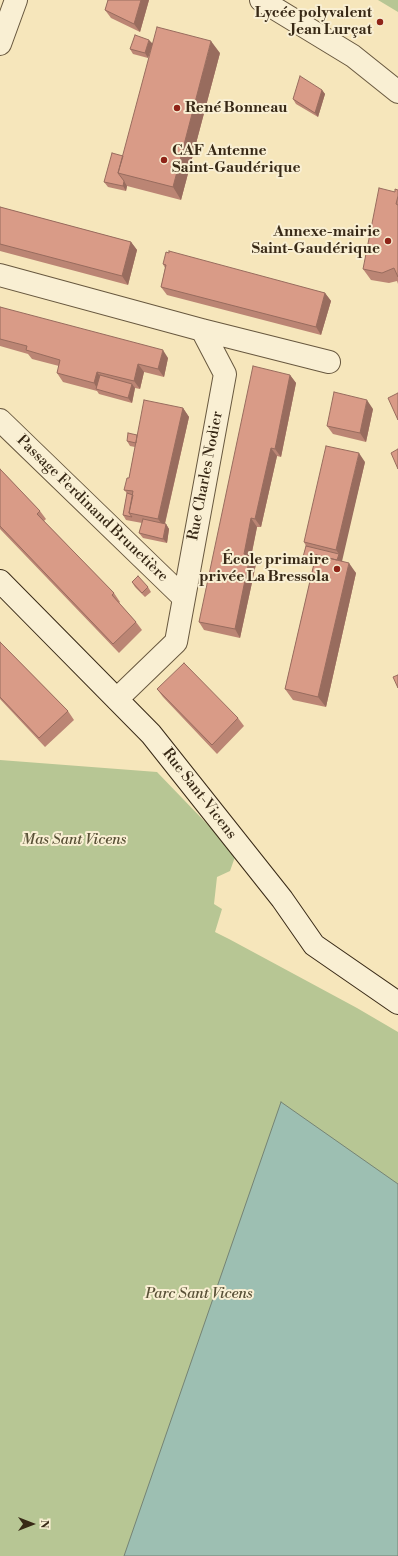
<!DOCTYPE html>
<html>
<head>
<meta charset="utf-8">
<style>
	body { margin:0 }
	#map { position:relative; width:398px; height:1556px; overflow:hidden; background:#f6e6bb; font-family:"Libre Bodoni",serif }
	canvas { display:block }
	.north { position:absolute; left:12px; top:1504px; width:40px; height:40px; -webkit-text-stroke:3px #f9efd3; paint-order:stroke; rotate:90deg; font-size:11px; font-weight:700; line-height:16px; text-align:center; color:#382916 }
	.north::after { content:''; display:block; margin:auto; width:14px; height:18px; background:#382916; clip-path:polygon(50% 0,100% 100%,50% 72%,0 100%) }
</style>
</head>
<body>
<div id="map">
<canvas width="398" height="1556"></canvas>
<div class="north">N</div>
</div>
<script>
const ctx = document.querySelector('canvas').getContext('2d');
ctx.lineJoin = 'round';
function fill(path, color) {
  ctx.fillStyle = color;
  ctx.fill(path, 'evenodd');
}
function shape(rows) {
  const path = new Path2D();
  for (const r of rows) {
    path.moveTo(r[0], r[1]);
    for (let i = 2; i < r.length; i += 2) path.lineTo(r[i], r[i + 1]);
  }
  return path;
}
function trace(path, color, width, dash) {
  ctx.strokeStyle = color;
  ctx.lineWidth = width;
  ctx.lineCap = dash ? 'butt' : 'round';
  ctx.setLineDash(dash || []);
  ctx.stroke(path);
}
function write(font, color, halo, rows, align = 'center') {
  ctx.font = font + ' "Libre Bodoni",serif';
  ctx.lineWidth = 4;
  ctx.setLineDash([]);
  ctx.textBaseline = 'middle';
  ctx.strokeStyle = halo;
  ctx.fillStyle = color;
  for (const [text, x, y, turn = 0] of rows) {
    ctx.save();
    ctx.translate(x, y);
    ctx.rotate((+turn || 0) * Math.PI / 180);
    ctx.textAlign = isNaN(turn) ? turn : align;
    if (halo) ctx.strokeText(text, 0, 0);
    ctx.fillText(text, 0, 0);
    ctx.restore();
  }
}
fill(shape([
	[378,0,398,0,398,12],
	[0,760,157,772,236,854,230,871,217,877,214,904,222,909,215,932,229,939,357,1008,398,1032,398,1556,0,1556]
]), '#b7c694');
const water = shape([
	[281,1102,398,1184,398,1556,124,1556,281,1102]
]);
fill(water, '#9dbfb2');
trace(water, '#758374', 1);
const street = shape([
	[261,0,353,56,398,92],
	[0,44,16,0],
	[0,275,202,330,329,362],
	[0,420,184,598],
	[117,699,176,642,225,374,202,330]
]);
const secondary = shape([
	[0,581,151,734,282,899,314,945,398,1003]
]);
trace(street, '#68583f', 24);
trace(secondary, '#382916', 24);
trace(street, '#f9efd3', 22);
trace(secondary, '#f9efd3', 22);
fill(shape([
	[108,0,149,0,140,32,111,18,105,10],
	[153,44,148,58,133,54,130,49],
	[220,53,181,200,127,186,126,191,108,187,104,182,123,156],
	[322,90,325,94,318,117,296,104,293,99],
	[398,190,398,284,397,281,389,283,371,280,363,269,395,192],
	[0,207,131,242,137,250,128,285,0,251],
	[169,253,325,293,331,301,321,335,167,295,161,287,165,268,163,264],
	[0,307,168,358,164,377,144,372,140,389,135,388,132,403,99,394,97,391,63,382,57,373,59,366,32,359,28,354,0,346],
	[290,375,296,383,281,457,277,456,261,527,257,527,251,557,256,564,240,638,204,630,199,622],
	[183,408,189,417,165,524,166,524,169,529,167,543,143,538,139,533,142,523,126,520,123,515,127,493,124,490,129,478,135,447,130,446,127,441],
	[373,409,366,442,333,434,327,426],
	[365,462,341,561,356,573,326,707,293,700,285,689,314,564,307,562,303,557,306,546,304,542],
	[0,469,40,511,46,519,44,521,114,593,120,602,119,603,136,622,142,630,119,653,0,529],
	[132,582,148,587,151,592,145,597,135,587],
	[0,642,68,711,74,720,45,747,0,699],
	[157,689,238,718,244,726,217,754,163,697]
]), '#bb8574');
fill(shape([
	[141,0,149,0,140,32,134,24],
	[149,40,153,44,148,58,145,53],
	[211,41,220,53,181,200,173,187],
	[322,90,325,94,318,117,315,113],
	[124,181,127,186,126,191,123,186],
	[131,242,137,250,128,285,122,276],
	[325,293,331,301,321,335,316,327],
	[163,350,168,358,164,377,158,369],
	[138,364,144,372,140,389,134,381],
	[97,372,103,380,98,390,94,383],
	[290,375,296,383,281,457,275,449],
	[132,384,135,388,132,403,128,398],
	[367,400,373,409,366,442,360,433],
	[183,408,189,417,164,527,158,519],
	[271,448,277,456,261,527,255,519],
	[359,453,365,462,340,570,336,565,339,554,336,550],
	[251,518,257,527,251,557,256,564,240,638,235,629,244,554],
	[166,524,169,529,167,543,163,539],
	[349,563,356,573,326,707,318,697]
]), '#986c5e');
const building = shape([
	[108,0,141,0,134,24,105,10,108,0],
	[157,27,211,41,173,187,118,173,157,27],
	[135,35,149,40,145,53,130,49,135,35],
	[300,76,322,90,315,113,293,99,300,76],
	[112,153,123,156,118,173,124,181,123,186,104,182,112,153],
	[379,188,395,192,395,189,398,190,398,196,396,204,398,205,398,277,394,268,382,273,363,269,379,188],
	[0,207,131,242,122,276,0,244,0,207],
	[169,251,325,293,316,327,161,287,166,265,163,264,166,252,169,253,169,251],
	[0,307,163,350,158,369,138,364,134,381,97,372,94,383,57,373,60,360,26,350,27,346,0,339,0,307],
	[253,366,290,375,275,449,271,448,255,519,251,518,244,554,250,556,235,629,199,622,253,366],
	[100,375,132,384,128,398,96,389,100,375],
	[334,392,367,400,360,433,327,426,334,392],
	[398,393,398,420,388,398,398,393],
	[144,400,183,408,158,519,129,513,133,491,124,490,127,478,129,478,144,400],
	[128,433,137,435,136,443,127,441,128,433],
	[326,446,359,453,336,550,304,542,326,446],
	[398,449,398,469,391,453,398,449],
	[0,469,40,511,37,514,114,593,112,595,136,622,113,644,0,526,0,469],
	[127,493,133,495,129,513,132,517,123,515,127,493],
	[143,519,166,524,163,539,139,533,143,519],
	[306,546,339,554,337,560,316,555,315,560,303,557,306,546],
	[316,555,349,563,318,697,285,689,316,555],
	[138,576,148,587,142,593,132,582,138,576],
	[0,642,68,711,39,738,0,697,0,642],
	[184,663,238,718,212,745,157,689,184,663],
	[398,675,398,688,393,677,398,675]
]);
fill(building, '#d99b87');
trace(building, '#986c5e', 1);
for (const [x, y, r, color] of [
	[380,22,4,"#8f2418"],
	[177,108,4,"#8f2418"],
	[164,160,4,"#8f2418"],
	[388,241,4,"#8f2418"],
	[337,569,4,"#8f2418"]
]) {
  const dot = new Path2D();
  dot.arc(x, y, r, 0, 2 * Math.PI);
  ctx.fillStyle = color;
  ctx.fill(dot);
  trace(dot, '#f9efd3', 1.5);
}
write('bold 15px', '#382916', '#f9efd3', [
	["Lycée polyvalent",372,13],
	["Jean Lurçat",372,30],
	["René Bonneau",185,108,"left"],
	["CAF Antenne",172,151,"left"],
	["Saint-Gaudérique",172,168,"left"],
	["Annexe-mairie",380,232],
	["Saint-Gaudérique",380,249],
	["École primaire",329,560],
	["privée La Bressola",329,577]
], 'right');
write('15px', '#382916', '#f9efd3', [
	["Rue Charles Nodier",206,476,-79],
	["Passage Ferdinand Brunetière",92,509,44],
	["Rue Sant-Vicens",199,794,52]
]);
write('italic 15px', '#585036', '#f9efd3', [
	["Mas Sant Vicens",74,840],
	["Parc Sant Vicens",199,1294]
]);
</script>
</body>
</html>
